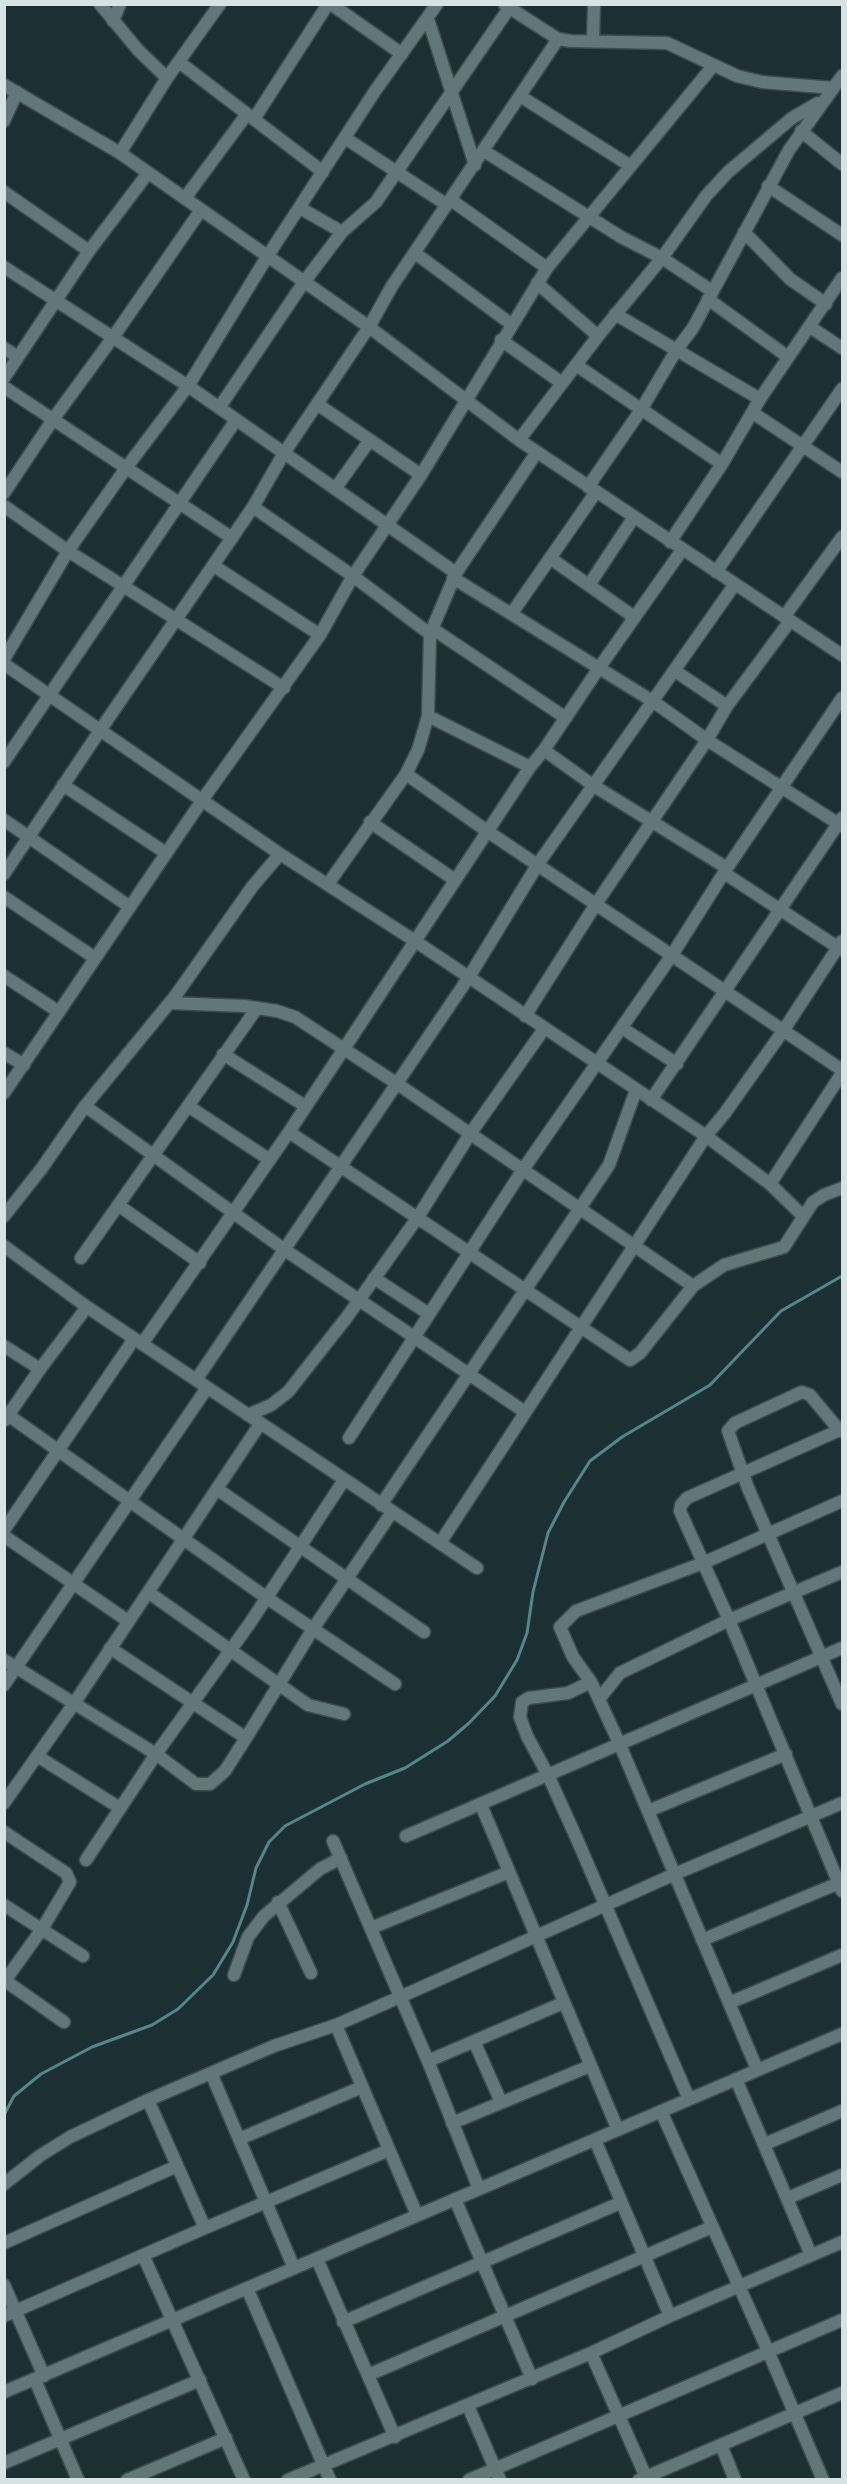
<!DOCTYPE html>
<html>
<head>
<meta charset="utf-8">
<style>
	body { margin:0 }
	#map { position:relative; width:847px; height:2484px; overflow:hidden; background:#1c3033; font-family:"Work Sans",sans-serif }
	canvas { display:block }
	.frame { position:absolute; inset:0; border:6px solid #d6e2e3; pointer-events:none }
</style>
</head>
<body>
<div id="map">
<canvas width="847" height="2484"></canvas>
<div class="frame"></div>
</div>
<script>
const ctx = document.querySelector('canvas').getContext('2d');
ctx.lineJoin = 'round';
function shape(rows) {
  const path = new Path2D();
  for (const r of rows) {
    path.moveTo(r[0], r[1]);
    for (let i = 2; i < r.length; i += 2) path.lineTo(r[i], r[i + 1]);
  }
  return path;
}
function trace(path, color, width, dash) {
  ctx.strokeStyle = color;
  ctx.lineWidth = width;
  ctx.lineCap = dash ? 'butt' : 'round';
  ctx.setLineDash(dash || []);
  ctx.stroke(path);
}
trace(shape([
	[4,2115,14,2096,41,2074,92,2047,152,2025,178,2009,213,1975,233,1942,247,1905,256,1868,269,1842,285,1826,365,1784,405,1768,448,1741,469,1723,495,1696,517,1660,527,1633,533,1592,548,1533,564,1502,590,1461,622,1437,710,1385,781,1311,842,1276]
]), '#54868b', 3);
const minor = shape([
	[100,4,138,50,167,78],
	[331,4,402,54],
	[505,5,558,39,571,41,667,43,737,76,762,82,833,88],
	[428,19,475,165],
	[113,21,120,4],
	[593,41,594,4],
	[179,62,323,172],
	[4,85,120,153,369,327,519,440,842,655],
	[520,96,629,165],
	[254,119,328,4],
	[4,121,17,92],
	[801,131,842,164],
	[345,138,447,205],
	[484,151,621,237,662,258,712,291],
	[120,153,167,78,220,4],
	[768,186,842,235],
	[4,192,89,251],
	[185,198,247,114],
	[451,200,547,268],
	[300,208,342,232],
	[744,232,790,279,826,304],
	[415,253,511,324],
	[4,267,188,386,456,573],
	[537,283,598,336],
	[708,299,788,357],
	[615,314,760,399],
	[810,327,842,348],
	[501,340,562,383],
	[4,348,18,357],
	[576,365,722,464],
	[4,378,89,251,148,173],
	[4,387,232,538],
	[317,404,421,475],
	[219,408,304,282,342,232,376,202,512,4],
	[753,413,842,472],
	[519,440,598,336,662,258,706,196,728,172,792,118,818,103],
	[588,487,641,410,677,349,693,328,789,150,842,76],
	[335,489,370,440],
	[4,493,54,418,114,336,201,210],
	[4,506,68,551,284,688],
	[253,507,353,576,430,634],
	[670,542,722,464,760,399,842,278],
	[550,558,634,617],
	[214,566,320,635],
	[716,572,842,389],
	[453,578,654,702,707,740,842,826],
	[589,585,634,517],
	[512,613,596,492],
	[784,617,842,537],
	[433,629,566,718],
	[4,659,68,551,126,468,188,386,267,257,375,91,437,4],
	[4,664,280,854,415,941,706,1136,770,1184,803,1216],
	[675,671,727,706],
	[428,716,530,767],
	[544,750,594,786,727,868],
	[4,762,236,420],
	[406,774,487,831,842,1070],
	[63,785,166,853],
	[4,820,130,907],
	[370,822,455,880],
	[724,873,842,950],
	[4,874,101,729,253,507,284,453,369,327,392,286,558,39],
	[328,884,406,774,418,750,428,716,430,634,456,573,537,452],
	[4,897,95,958],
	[4,976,59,1012],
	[170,1003,244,1006,277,1011,295,1017,396,1083,693,1286],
	[525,1016,596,904,707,740,727,706,790,621],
	[622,1028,677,1064],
	[4,1053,24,1065],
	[223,1054,305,1106],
	[4,1093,203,799,320,635,353,576,421,475,547,268,713,66],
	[651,1100,842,818],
	[85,1106,285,1250,525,1412],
	[188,1106,270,1160],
	[289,1132,630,1360,640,1353,693,1286,724,1265,784,1247,813,1202,824,1195,842,1188],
	[770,1184,842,1073],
	[118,1205,200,1263],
	[4,1216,42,1168,85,1106,176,995,252,887,280,854],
	[4,1246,87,1307,477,1568],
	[81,1258,257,1008],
	[374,1278,429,1314],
	[142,1344,289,1132,530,767,544,750,599,668,682,550],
	[4,1346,40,1369],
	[196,1380,469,977,538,864,735,584],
	[8,1415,267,1598,395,1684],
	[248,1415,271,1405,288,1392,347,1317,418,1217,470,1134,544,1029],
	[5,1420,40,1369,87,1307],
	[842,1429,687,1498,681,1505,680,1511,729,1620,842,1891],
	[840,1431,810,1395,802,1392,735,1423,728,1431,748,1488,842,1704],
	[349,1438,522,1171,672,955,727,868,842,698],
	[217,1489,424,1632],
	[381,1505,609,1165,636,1090],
	[4,1530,134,1339],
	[4,1536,128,1621],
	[440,1543,706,1136,725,1113,783,1031,842,941],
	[148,1592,308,1705,344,1714],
	[110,1648,246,1738],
	[4,1660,156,1754,196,1784,210,1784,225,1771,246,1738,313,1629,392,1512],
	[591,1682,568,1693,529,1698,522,1702,520,1717,527,1736,548,1775,576,1837,689,2099],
	[4,1685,207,1388],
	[599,1699,620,1673,729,1620,842,1572],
	[37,1756,120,1808],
	[4,1803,73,1705,260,1424],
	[481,1805,618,2130],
	[648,1811,786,1754],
	[4,1832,66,1873,70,1882,42,1929,4,1982],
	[406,1836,842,1648],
	[333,1841,428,2061,479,2189],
	[86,1860,156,1754,250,1623,344,1480],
	[278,1902,311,1973],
	[4,1905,83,1956],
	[371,1928,509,1872],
	[702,1940,839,1883],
	[234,1975,248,1937,264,1916,320,1869,341,1858],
	[4,1980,64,2022],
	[729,2003,842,1955],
	[336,2025,417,2215],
	[474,2041,501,2102],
	[428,2061,563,2003],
	[757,2069,620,1745,591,1682,573,1657,560,1627,576,1611,703,1563,842,1501],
	[211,2073,294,2268],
	[736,2079,811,2255],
	[148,2100,205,2228],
	[661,2111,768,2351,823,2480],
	[452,2123,590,2066],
	[239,2139,362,2087],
	[595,2140,670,2316],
	[765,2144,842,2111],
	[4,2184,41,2155,70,2137,148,2100,274,2046,336,2025,400,1997,675,1874,842,1803],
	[788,2198,842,2175],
	[455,2199,532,2379],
	[4,2243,177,2166],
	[143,2255,244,2480],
	[317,2259,395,2437],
	[4,2285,44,2376],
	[247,2288,330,2480],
	[4,2316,205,2228,389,2150],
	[343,2322,620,2203],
	[591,2353,646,2477],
	[368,2375,712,2227],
	[35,2380,78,2480],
	[4,2392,842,2034],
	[468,2406,500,2480],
	[721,2445,735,2480],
	[4,2463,200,2380],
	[127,2480,226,2438],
	[288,2480,591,2353,670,2316,842,2242],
	[469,2480,842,2320],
	[639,2480,842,2393]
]);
trace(minor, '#3b4d4e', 15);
trace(minor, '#61777a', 12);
</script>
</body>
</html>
